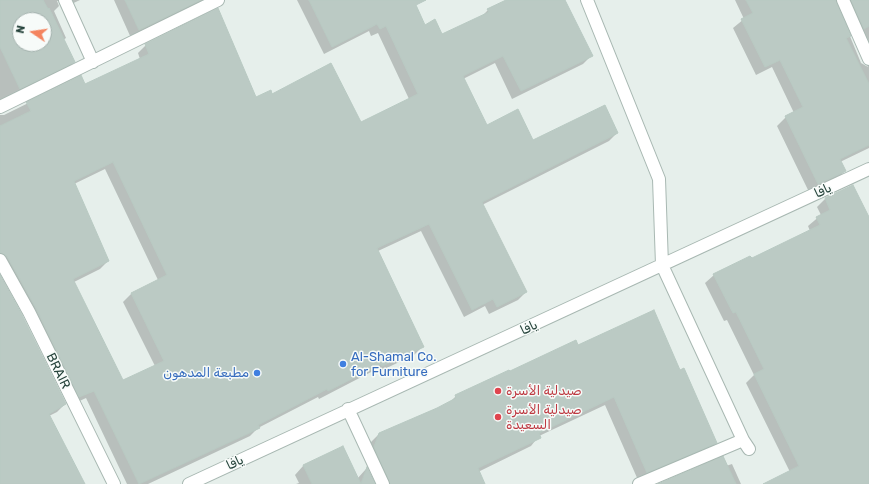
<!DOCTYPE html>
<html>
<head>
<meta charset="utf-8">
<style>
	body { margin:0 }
	#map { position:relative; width:869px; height:484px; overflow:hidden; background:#e6efeb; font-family:Rubik,sans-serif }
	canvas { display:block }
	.north { position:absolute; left:12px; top:12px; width:40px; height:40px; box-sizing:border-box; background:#f7fbf9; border:1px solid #a3b1ad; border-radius:50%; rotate:283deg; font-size:11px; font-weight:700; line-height:16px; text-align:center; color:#24423a }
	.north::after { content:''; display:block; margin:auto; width:14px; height:18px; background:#f4845f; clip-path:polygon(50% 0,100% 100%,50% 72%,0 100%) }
</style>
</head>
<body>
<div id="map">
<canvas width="869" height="484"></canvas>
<div class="north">N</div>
</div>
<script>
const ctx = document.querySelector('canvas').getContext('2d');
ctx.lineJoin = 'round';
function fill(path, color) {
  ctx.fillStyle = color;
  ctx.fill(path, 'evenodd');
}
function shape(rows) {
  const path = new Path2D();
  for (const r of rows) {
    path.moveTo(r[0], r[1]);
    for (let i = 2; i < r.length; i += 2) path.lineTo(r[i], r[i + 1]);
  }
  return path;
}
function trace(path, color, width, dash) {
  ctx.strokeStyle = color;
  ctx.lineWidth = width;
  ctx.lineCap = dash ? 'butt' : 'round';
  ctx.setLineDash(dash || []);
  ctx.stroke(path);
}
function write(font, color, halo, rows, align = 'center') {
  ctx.font = font + ' Rubik,Cairo,sans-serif';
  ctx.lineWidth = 3;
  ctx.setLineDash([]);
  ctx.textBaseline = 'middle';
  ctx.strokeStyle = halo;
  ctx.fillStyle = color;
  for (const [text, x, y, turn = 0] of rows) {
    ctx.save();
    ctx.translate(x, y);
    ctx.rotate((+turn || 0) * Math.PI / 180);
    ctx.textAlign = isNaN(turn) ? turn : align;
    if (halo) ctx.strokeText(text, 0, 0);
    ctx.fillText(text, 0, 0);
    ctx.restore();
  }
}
fill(shape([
	[0,0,80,0,65,7,61,1,57,1,59,6,54,11,66,38,63,40,74,62,66,70,0,102],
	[20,20,44,20,44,44,20,44],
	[114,0,205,0,131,38],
	[297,0,412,0,424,26,442,35,482,16,488,10,508,0,564,0,591,56,583,64,512,99,495,63,463,79,486,126,533,142,617,133,609,141,482,205,526,292,518,300,489,314,485,306,464,317,421,231,378,251,422,347,414,355,374,374,373,371,319,399,318,397,258,428,250,436,148,484,127,484,86,398,71,405,0,267,0,115,4,115,81,77,85,85,140,59,138,53,146,45,256,99,272,95,360,123,409,99,378,33,371,36,369,31,324,54],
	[105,169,158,280,131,294,123,302,155,366,123,382,74,282,100,269,108,261,74,184],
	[735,0,869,0,869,148,840,162,845,171,836,180,809,192,777,126,786,117,794,113,772,67,756,75,733,28,744,19],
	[835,0,842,5,868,67,861,63],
	[852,186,869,219,869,484,782,484,790,472,746,383,754,375,727,320,724,321,705,283,714,275,751,260,810,231,808,226,821,215,817,207,825,199],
	[0,277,65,404,57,412,49,416,84,484,0,484],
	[577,347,680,371,716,443,708,451,638,480,605,405,539,436,531,446,478,472,484,484,379,484,366,456,370,443,379,434,449,403,456,396,509,373],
	[343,448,357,479,366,469,374,484,296,484,299,483,295,475,303,466],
	[732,464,741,484,662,484,726,466]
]), '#0003');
const building = shape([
	[0,0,43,0,48,9,49,8,75,62,20,89,0,47,0,0],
	[20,20,44,20,44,44,20,44,20,20],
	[125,0,201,0,139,30,125,0],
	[309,0,426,0,416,5,425,25,435,19,442,34,489,12,487,9,506,0,565,0,593,56,521,91,503,56,463,76,487,125,518,109,533,140,605,105,618,133,482,202,527,292,497,307,493,299,472,310,429,224,377,248,424,347,382,366,381,364,328,391,327,389,258,425,260,428,139,484,94,391,79,397,36,308,7,256,0,253,0,126,31,111,26,102,81,75,85,84,149,54,145,44,218,8,256,97,271,90,272,94,331,63,361,122,418,94,386,26,380,29,377,24,332,47,309,0],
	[113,162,167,275,131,293,164,361,123,380,73,279,109,261,74,181,113,162],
	[746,0,836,0,851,36,846,38,869,84,869,145,840,159,846,171,818,184,785,116,803,107,780,60,765,67,741,19,753,13,746,0],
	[851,0,869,0,869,26,864,29,851,0],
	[853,185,869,217,869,484,763,484,799,466,754,374,764,369,736,312,733,313,713,274,750,256,752,258,820,225,816,217,830,210,825,198,853,185],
	[0,275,22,315,66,404,49,414,85,484,0,484,0,275],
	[654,310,680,370,684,368,717,443,647,473,614,397,539,433,541,438,478,468,485,484,390,484,374,447,379,433,437,408,456,398,455,395,509,370,510,371,576,340,578,345,654,310],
	[343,446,361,484,312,484,303,465,343,446],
	[723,456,736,484,658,484,723,456],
	[367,467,375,484,361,484,367,467]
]);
fill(building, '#bbcac4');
trace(building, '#b8c9c2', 1);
const minor = shape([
	[65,0,93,62],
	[587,0,659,179,662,265,743,440,749,449],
	[843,0,869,59],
	[0,107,218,0],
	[0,260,29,312,114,484],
	[348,409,383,484],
	[189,484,869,169],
	[639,484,743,440]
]);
trace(minor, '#a8b8b2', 14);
trace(minor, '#fff', 12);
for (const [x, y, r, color] of [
	[343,364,4,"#3f7fe0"],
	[257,373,4,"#3f7fe0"],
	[498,391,4,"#e0444e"],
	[498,417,4,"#e0444e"]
]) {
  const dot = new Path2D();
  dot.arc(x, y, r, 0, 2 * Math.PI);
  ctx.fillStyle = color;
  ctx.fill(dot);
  trace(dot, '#f7fbf9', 1.5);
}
write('13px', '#24423a', '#f7fbf9', [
	["يافا",823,191,-25],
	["يافا",529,328,-25],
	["BRAIR",58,371,64],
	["يافا",235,463,-25]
]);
write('13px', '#366cbe', '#f7fbf9', [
	["Al-Shamal Co.",351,357],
	["for Furniture",351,372],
	["مطبعة المدهون",249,373,"right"]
], 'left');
write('13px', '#be3a42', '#f7fbf9', [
	["صيدلية الأسرة",506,391],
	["صيدلية الأسرة",506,410],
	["السعيدة",506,425]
], 'left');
</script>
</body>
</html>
